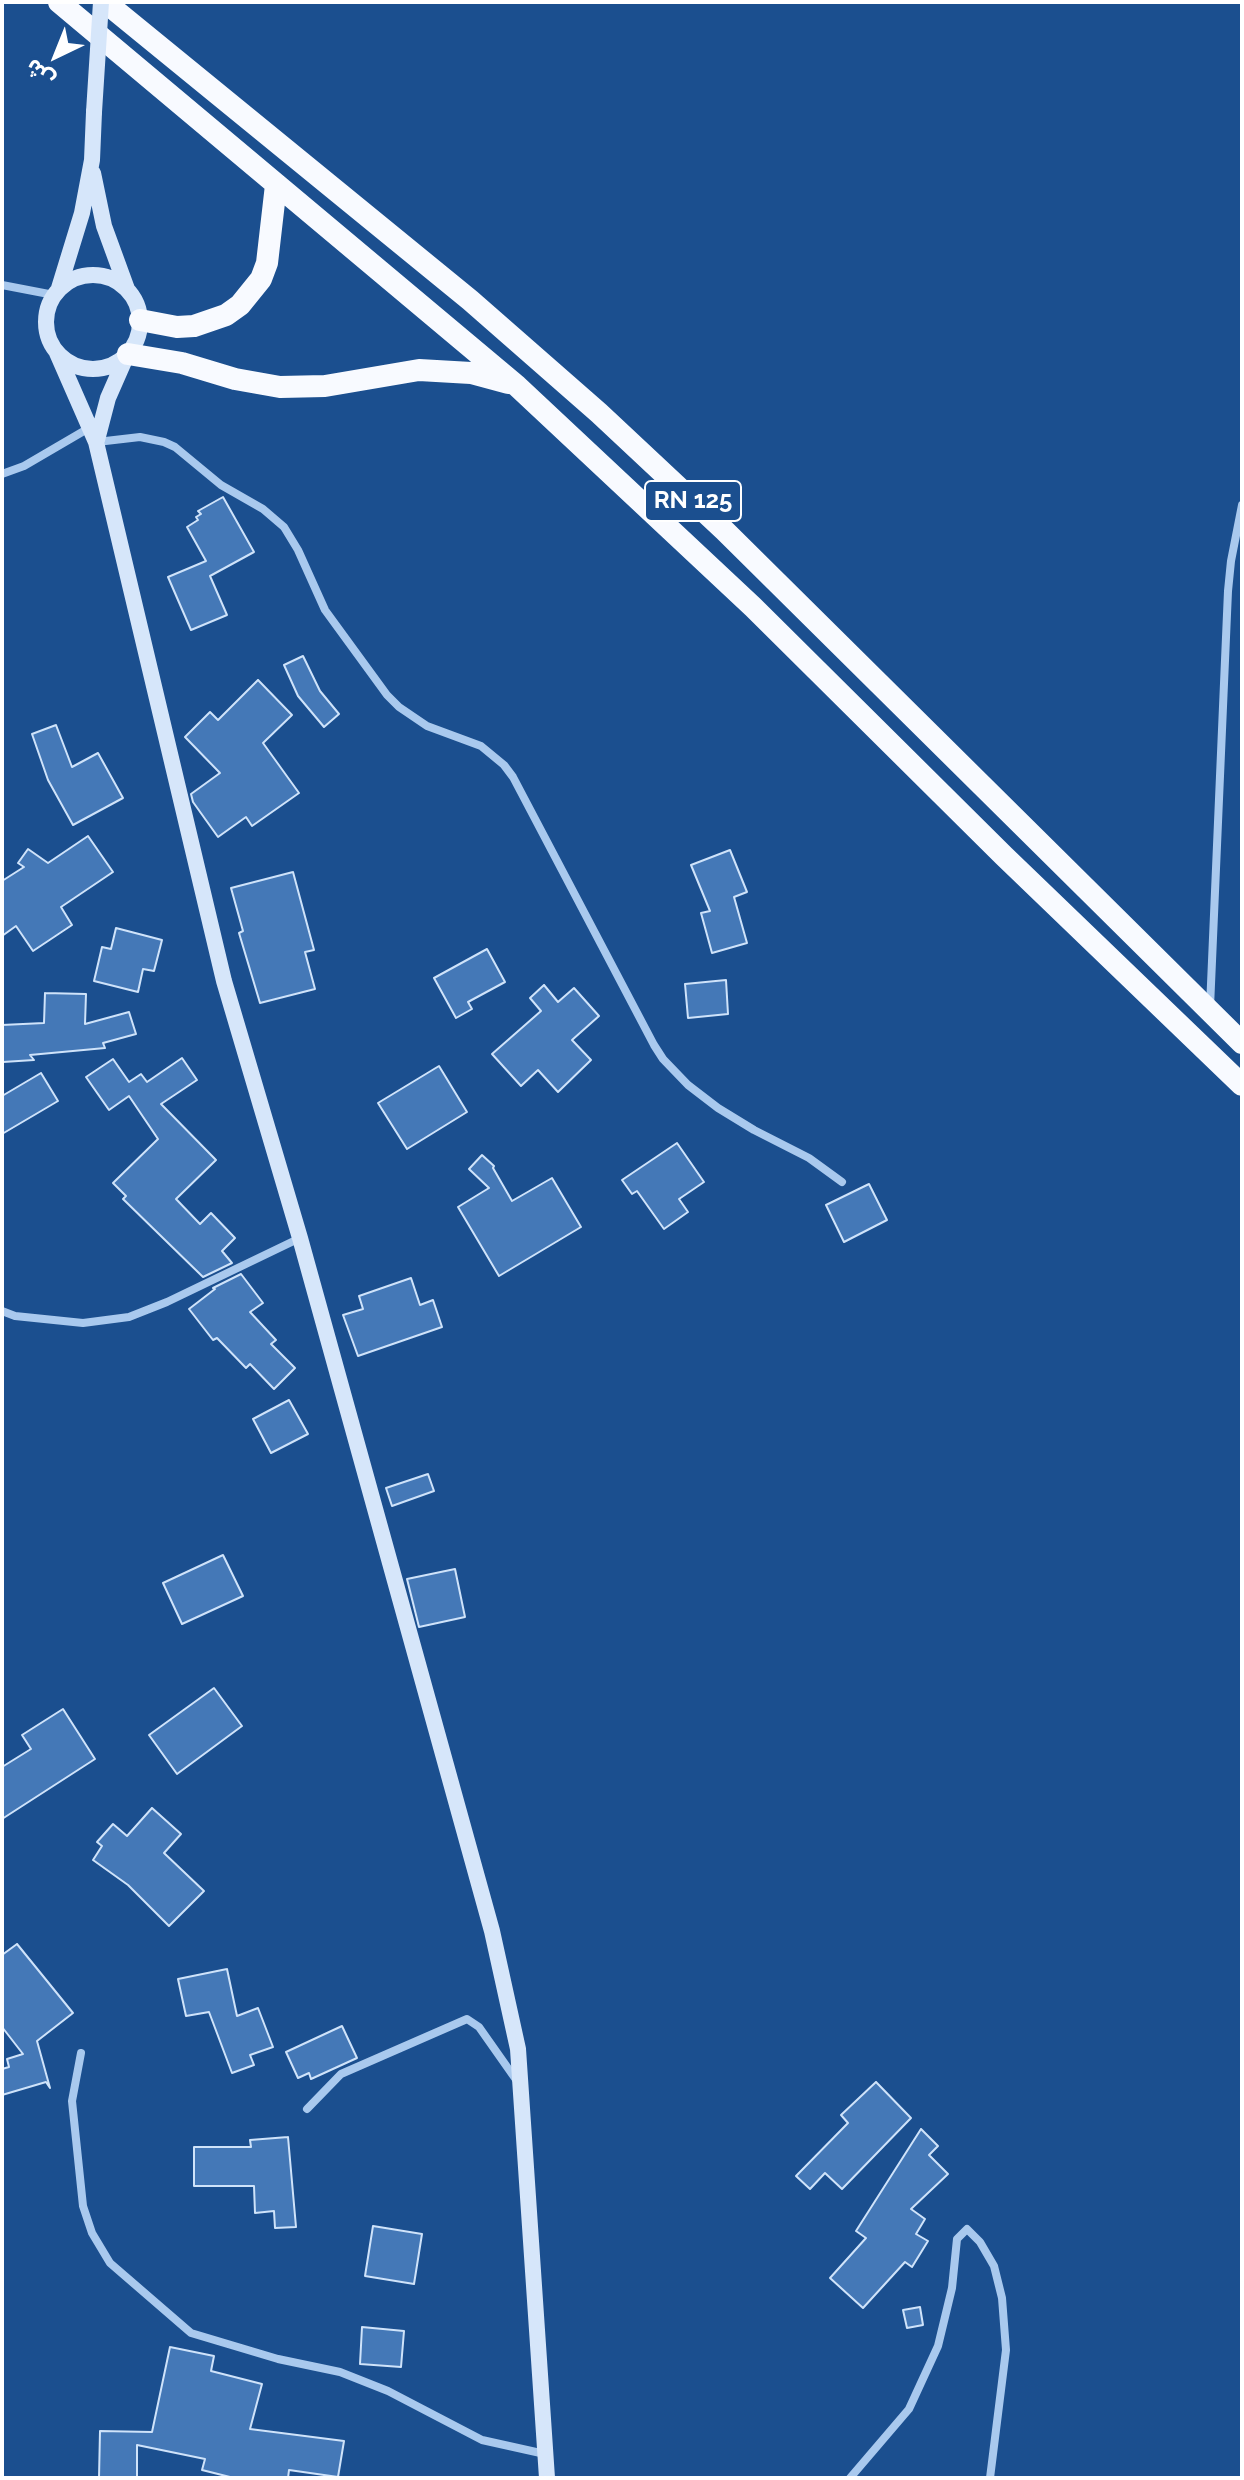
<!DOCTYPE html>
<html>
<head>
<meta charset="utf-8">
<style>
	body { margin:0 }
	#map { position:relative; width:1244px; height:2480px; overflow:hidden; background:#1b4f8f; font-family:Raleway,"Noto Sans Arabic",sans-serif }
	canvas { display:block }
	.frame { position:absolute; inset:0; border:4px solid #fff; pointer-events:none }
	.north { position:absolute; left:16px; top:16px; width:80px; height:80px; -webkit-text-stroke:6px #1b4f8f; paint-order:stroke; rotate:223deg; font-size:22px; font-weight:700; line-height:32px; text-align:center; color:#fff }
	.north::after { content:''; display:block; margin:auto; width:28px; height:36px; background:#fff; clip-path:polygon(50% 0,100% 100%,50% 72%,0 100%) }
</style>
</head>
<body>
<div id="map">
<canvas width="1244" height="2480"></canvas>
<div class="frame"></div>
<div class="north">ش</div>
</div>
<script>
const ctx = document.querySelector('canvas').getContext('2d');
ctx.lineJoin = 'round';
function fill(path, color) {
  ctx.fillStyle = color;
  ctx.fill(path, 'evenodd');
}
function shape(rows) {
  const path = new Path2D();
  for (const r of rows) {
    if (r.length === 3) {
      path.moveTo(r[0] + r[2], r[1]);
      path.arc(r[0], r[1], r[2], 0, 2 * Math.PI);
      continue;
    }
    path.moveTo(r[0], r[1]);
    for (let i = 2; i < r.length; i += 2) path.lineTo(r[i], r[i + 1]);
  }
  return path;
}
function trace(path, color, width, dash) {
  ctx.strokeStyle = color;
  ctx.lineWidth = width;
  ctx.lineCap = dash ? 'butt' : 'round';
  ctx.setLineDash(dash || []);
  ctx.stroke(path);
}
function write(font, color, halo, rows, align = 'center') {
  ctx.font = font + ' Raleway,sans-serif';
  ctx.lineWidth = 8;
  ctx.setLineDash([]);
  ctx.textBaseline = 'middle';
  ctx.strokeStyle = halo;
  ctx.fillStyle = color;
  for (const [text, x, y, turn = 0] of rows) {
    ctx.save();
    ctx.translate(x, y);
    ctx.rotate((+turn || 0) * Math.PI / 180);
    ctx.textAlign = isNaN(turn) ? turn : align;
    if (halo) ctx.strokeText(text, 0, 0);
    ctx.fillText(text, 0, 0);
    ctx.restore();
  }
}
const building = shape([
	[223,497,254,552,210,576,227,615,191,630,168,577,206,561,187,527,198,520,196,517,201,514,198,511,223,497],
	[303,656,320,691,339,714,324,727,298,696,284,665,303,656],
	[258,680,292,715,263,743,299,793,252,826,246,817,218,837,193,802,191,794,220,773,185,737,210,712,218,720,258,680],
	[56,725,72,767,98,753,123,798,73,825,48,780,32,734,56,725],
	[88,836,113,872,61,907,72,925,33,951,16,926,2,936,2,881,24,867,18,863,28,849,48,863,88,836],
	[730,850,747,892,734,897,747,943,712,953,701,913,710,911,691,865,730,850],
	[293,872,314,950,305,952,315,989,260,1003,239,933,243,931,231,888,293,872],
	[116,928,162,940,154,971,143,969,138,992,94,981,102,947,111,949,116,928],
	[487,949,505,982,468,1002,472,1009,456,1018,434,978,487,949],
	[726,980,728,1014,688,1018,685,984,726,980],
	[544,985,558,1002,574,988,599,1016,572,1040,591,1060,558,1092,538,1070,521,1086,492,1054,541,1011,530,998,544,985],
	[45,993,86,994,85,1024,129,1012,136,1034,103,1043,105,1048,30,1055,34,1060,3,1062,2,1025,44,1023,45,993],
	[182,1058,197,1080,161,1104,216,1160,176,1199,200,1224,211,1213,235,1238,222,1251,232,1263,203,1277,123,1199,126,1196,113,1183,158,1139,129,1096,109,1110,86,1077,113,1059,129,1082,141,1074,147,1082,182,1058],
	[439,1066,467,1112,407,1149,378,1103,439,1066],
	[41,1073,58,1101,2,1134,2,1096,41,1073],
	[677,1143,704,1182,679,1199,688,1212,664,1229,637,1191,632,1194,622,1180,677,1143],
	[482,1155,494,1166,493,1168,512,1201,552,1178,581,1227,499,1276,458,1207,489,1188,469,1169,482,1155],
	[869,1184,887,1220,844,1242,826,1205,869,1184],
	[241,1274,263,1303,250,1312,276,1340,271,1344,295,1368,274,1389,250,1364,246,1368,217,1338,213,1340,189,1309,215,1289,213,1288,241,1274],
	[411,1278,420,1305,433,1300,442,1327,358,1356,343,1315,363,1309,359,1296,411,1278],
	[289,1400,308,1434,271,1453,253,1419,289,1400],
	[428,1474,434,1491,392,1506,386,1488,428,1474],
	[223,1555,243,1596,182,1624,163,1583,223,1555],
	[455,1569,465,1617,419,1627,407,1579,455,1569],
	[214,1688,242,1726,177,1774,149,1735,214,1688],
	[63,1709,95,1759,2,1819,2,1767,31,1749,22,1735,63,1709],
	[152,1808,181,1834,164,1853,204,1891,169,1926,128,1885,93,1860,102,1846,97,1842,113,1824,127,1836,152,1808],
	[17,1944,73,2013,37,2041,50,2088,46,2082,2,2095,2,2069,9,2067,7,2059,23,2054,2,2027,2,1955,17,1944],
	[227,1969,237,2016,258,2008,273,2047,250,2055,254,2065,232,2073,209,2012,186,2016,178,1979,227,1969],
	[342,2026,357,2058,311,2079,309,2073,298,2078,286,2052,342,2026],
	[876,2082,911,2118,842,2189,825,2173,810,2189,796,2176,848,2123,841,2115,876,2082],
	[921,2129,938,2146,929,2155,948,2174,911,2209,925,2219,916,2234,928,2241,912,2267,905,2262,863,2308,830,2278,866,2238,856,2231,921,2129],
	[288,2137,296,2227,275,2228,274,2211,255,2213,254,2186,194,2186,194,2147,251,2147,250,2140,288,2137],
	[373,2226,422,2234,414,2284,365,2276,373,2226],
	[920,2307,923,2325,907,2328,903,2310,920,2307],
	[362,2327,404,2331,401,2367,360,2364,362,2327],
	[170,2347,214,2356,211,2371,262,2384,250,2429,344,2441,338,2477,289,2470,288,2478,234,2478,202,2470,205,2459,137,2445,137,2478,99,2478,100,2431,152,2432,170,2347]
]);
fill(building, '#4478b7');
trace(building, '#cfe3fa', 2);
trace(shape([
	[2,285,54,295],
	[97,442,140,437,164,442,175,447,221,485,263,509,284,527,298,550,325,610,387,695,399,707,427,726,481,746,504,765,513,777,654,1045,663,1059,688,1085,718,1108,754,1130,809,1158,842,1182],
	[2,474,24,466,89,428],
	[1210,1007,1228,591,1231,561,1242,505],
	[2,1311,15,1316,83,1323,129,1317,167,1302,300,1238],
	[81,2053,72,2101,83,2206,92,2233,110,2263,191,2333,278,2359,340,2372,388,2391,482,2440,545,2454],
	[307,2109,341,2074,467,2019,479,2027,517,2081],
	[850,2478,909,2409,938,2346,952,2288,957,2239,967,2229,980,2242,994,2266,1002,2298,1006,2350,990,2478]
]), '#a9c9ee', 8);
trace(shape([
	[93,173,104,226,127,289],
	[93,322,47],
	[59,288,82,213,92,160,94,112],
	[57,353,96,442,224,981,300,1238,492,1931,518,2049,547,2478],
	[97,440,108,398,126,357]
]), '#d6e6fa', 16);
trace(shape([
	[59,2,517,386,753,607,1004,856,1242,1085],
	[105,2,470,300,599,413,724,530,1242,1043],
	[140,320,177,327,194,326,226,315,240,305,261,279,267,263,276,185],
	[128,354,182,363,235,379,280,387,325,386,419,370,471,373,508,383]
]), '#f8faff', 22);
trace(shape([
	[94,112,101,2]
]), '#d6e6fa', 16);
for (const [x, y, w] of [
	[693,501,96]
]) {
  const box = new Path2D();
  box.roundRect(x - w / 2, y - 20, w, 40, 6);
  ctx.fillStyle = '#1b4f8f';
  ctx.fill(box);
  trace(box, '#fff', 2);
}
write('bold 24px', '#fff', null, [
	["RN 125",693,501]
]);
</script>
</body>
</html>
